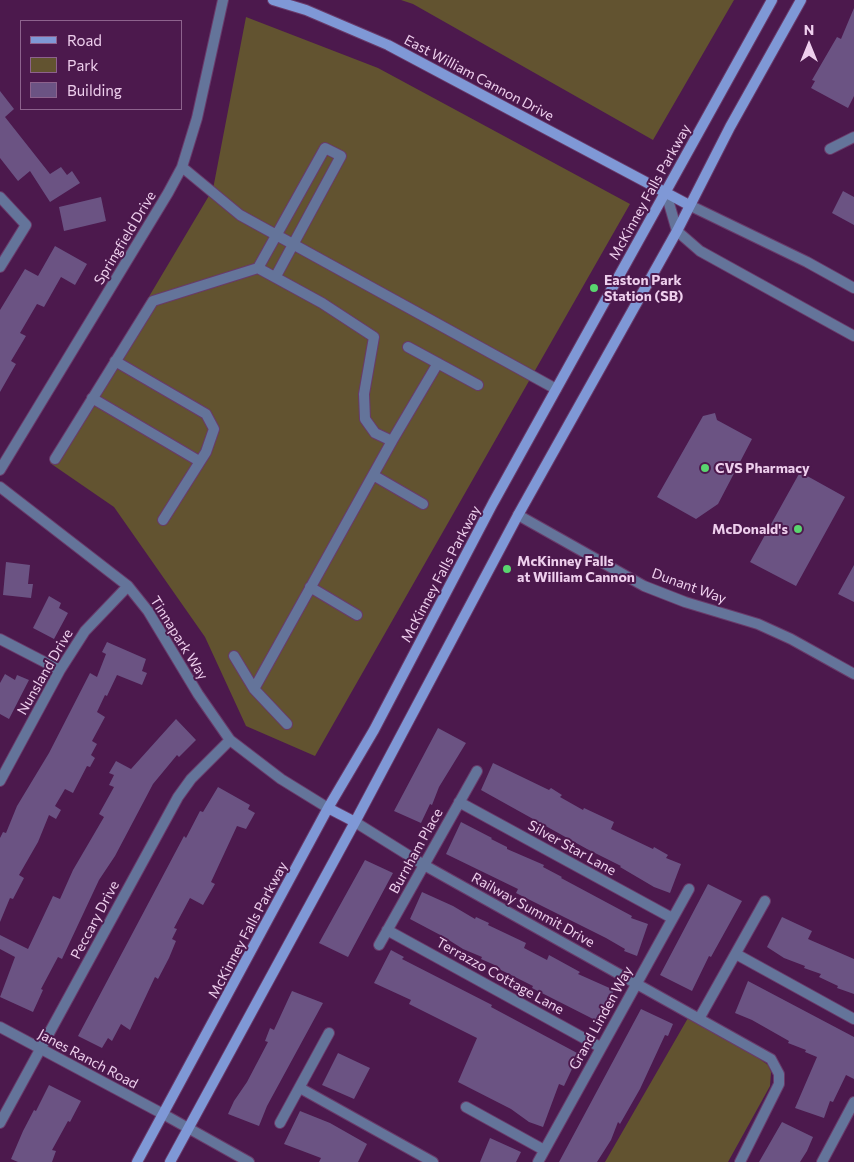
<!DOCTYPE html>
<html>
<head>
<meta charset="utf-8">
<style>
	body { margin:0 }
	#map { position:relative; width:854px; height:1162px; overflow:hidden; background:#4c194d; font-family:Commissioner,sans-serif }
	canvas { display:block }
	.legend { position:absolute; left:20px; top:20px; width:162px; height:90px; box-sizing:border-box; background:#4c194d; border:1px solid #8d628d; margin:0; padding:6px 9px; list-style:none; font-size:15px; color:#eecfed }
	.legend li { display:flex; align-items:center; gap:10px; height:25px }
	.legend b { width:25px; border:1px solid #8d628d }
	.north { position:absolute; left:784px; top:20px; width:50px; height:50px; -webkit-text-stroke:4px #4c194d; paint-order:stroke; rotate:0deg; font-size:14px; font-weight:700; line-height:20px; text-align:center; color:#eecfed }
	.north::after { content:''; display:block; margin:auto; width:18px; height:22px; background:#eecfed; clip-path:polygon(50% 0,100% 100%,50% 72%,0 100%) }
</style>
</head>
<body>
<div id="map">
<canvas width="854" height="1162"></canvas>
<ul class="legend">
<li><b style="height:6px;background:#7f98d6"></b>Road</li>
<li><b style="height:14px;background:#625330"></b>Park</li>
<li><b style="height:14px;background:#6b5383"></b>Building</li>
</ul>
<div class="north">N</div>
</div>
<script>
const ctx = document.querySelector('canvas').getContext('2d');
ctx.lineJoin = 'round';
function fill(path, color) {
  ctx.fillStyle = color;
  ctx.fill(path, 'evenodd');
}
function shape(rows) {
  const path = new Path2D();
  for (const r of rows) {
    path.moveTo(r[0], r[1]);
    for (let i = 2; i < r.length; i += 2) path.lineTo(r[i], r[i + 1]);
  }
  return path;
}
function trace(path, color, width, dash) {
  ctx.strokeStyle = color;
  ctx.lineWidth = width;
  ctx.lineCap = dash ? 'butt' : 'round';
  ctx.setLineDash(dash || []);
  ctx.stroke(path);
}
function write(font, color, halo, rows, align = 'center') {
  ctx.font = font + ' Commissioner,sans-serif';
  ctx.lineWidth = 4;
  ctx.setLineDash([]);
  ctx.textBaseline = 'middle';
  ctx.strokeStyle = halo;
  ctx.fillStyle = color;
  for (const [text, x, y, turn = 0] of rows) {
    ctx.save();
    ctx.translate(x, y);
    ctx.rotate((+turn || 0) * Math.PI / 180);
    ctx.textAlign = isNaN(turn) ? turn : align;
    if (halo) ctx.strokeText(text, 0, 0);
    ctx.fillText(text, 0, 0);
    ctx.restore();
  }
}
fill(shape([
	[401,0,734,0,653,140,413,4],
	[246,17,378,68,630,204,315,756,246,726,205,637,114,507,50,463,213,189],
	[688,1018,757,1057,768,1065,771,1072,770,1086,728,1162,605,1162]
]), '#625330');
fill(shape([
	[854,8,854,96,848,108,811,88,815,81,812,80,837,37,841,39],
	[0,91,14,109,5,117,50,174,61,167,67,175,72,171,80,183,50,202,30,171,18,181,0,158],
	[843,191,854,197,854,225,832,213],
	[101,197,106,221,64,231,59,207],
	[55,246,87,264,75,285,61,277,44,307,37,304,20,333,26,336,11,361,16,364,0,392,0,310,25,269,38,276],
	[715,413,717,420,752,439,718,504,696,519,657,497,703,416],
	[800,472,845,497,796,586,750,562],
	[6,562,30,565,28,584,33,584,31,598,3,595],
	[854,565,854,602,838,594],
	[49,596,61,603,59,608,68,613,54,639,33,628],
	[107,642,146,659,142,671,147,673,142,685,117,675,107,696,105,695,97,712,105,717,92,741,97,744,91,755,95,758,90,767,87,766,73,793,65,789,55,806,61,810,56,819,49,815,38,842,19,875,24,878,13,899,10,898,0,922,0,838,3,832,6,833,17,806,49,753,90,673,97,677,106,654,102,652],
	[5,674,15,680,17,675,29,680,9,719,0,714,0,683],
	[176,719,196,740,179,757,177,755,153,784,115,856,99,880,62,959,58,957,41,989,43,990,33,1012,0,997,15,957,0,949,0,935,28,949,53,896,60,899,73,870,104,817,99,814,114,787,109,785,114,775,109,773,116,761,131,769],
	[438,728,466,743,439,787,432,805,430,804,421,823,394,811],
	[493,763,549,790,551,788,562,795,560,797,583,810,584,808,614,822,611,829,653,849,654,847,668,855,666,858,681,864,670,893,654,887,620,867,621,866,587,849,481,790],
	[218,787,250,805,248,809,255,813,246,829,237,826,211,882,215,884,203,905,190,898,174,928,177,929,172,939,176,941,169,958,158,979,155,977,130,1030,121,1024,112,1041,108,1038,102,1048,78,1036,184,836,186,838,200,811,203,812],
	[461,822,492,838,491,839,507,847,507,849,544,865,543,867,562,877,561,878,632,916,631,918,648,924,637,956,624,951,625,949,606,938,516,893,518,889,446,854],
	[365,860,393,873,348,957,319,943],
	[708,884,742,901,711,957,709,956,692,991,660,975],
	[422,892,453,906,475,919,476,917,489,923,488,925,526,943,524,948,547,960,549,955,580,972,578,974,614,990,599,1022,532,988,533,986,497,968,497,966,481,959,482,957,463,949,444,937,410,919],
	[782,917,812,931,808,939,854,959,854,994,837,988,838,986,819,977,821,974,804,968,805,966,784,958,767,947],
	[391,950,404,957,402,959,492,1005,491,1007,579,1054,564,1086,559,1084,543,1127,529,1122,511,1109,458,1082,477,1038,409,1004,411,1000,374,983],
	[748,981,854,1037,854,1079,846,1075,833,1102,830,1101,824,1118,795,1108,817,1057,805,1052,806,1050,788,1043,789,1041,752,1020,735,1013],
	[292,991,323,1003,267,1106,259,1126,228,1114,234,1101,247,1082,268,1042,265,1041,270,1028,274,1030],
	[641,1009,673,1024,668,1036,665,1035,640,1089,620,1124,618,1122,611,1140,597,1162,559,1162],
	[338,1053,370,1068,354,1099,322,1085],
	[49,1085,81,1101,70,1122,68,1121,52,1150,56,1151,52,1162,18,1162,11,1159,23,1131,34,1110,36,1111],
	[300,1111,330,1123,367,1144,358,1162,319,1162,321,1158,284,1144],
	[782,1122,813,1137,807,1151,800,1162,759,1162],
	[490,1138,521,1152,516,1162,480,1162]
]), '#6b5383');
const minor = shape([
	[830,149,854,137],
	[182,167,240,215,556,389],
	[0,197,26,225,0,267],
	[258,268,325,148,341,156,276,276],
	[408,347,478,385],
	[115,361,206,414,214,429,206,452,163,520],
	[92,398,199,461],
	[392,441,438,363],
	[55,459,153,301,258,268,322,303,374,337,364,394,365,419,375,433,392,441,254,689,287,724],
	[0,470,168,193,182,167,197,118,223,0],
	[373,475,423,504],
	[0,487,128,586,148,611,198,694,230,740,281,779,328,808],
	[518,515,644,586,685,602,758,624,791,639,854,674],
	[310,587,357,615],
	[0,639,60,670],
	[234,656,254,689],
	[0,781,60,670,85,631,128,586],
	[459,802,672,918],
	[355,822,424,865,771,1059,779,1074,779,1084,740,1162],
	[387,930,600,1047],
	[379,945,477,771],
	[736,954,854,1019],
	[700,1017,765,901],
	[0,1027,163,1114],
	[300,1088,433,1162],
	[466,1107,544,1150],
	[0,1123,178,797,191,779,230,740],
	[280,1123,329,1033],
	[538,1162,689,889],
	[822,1162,854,1102]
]);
const tertiary = shape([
	[666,193,677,231,700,251,854,336],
	[689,205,807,262,854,288],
	[163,1114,249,1162]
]);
const secondary = shape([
	[273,0,306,10,388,45,689,205],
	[328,808,355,822],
	[137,1162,328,808,374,730,493,503,772,0],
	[170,1162,355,822,518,515,677,231,730,127,801,0]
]);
trace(minor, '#693a6a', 12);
trace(tertiary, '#693a6a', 12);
trace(secondary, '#693a6a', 12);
trace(minor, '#64749a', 10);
trace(tertiary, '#64749a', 10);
trace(secondary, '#7f98d6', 10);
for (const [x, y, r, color] of [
	[594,288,5,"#59d56f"],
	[705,468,5,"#59d56f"],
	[798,529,5,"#59d56f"],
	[507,569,5,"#59d56f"]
]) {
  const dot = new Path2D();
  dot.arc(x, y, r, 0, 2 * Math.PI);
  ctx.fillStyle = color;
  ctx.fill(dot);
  trace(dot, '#4c194d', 2);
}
write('14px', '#eecfed', '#4c194d', [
	["East William Cannon Drive",479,78,28],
	["McKinney Falls Parkway",650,192,-61],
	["Springfield Drive",125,238,-59],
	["McKinney Falls Parkway",441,574,-62],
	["Dunant Way",689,586,20],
	["Tinnapark Way",179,638,58],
	["Nunsland Drive",45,672,-60],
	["Silver Star Lane",572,848,29],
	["Burnham Place",416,851,-61],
	["Railway Summit Drive",533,910,29],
	["Peccary Drive",95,920,-62],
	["McKinney Falls Parkway",248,930,-62],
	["Terrazzo Cottage Lane",500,976,29],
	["Grand Linden Way",601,1018,-61],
	["Janes Ranch Road",88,1059,28]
]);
write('bold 14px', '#eecfed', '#4c194d', [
	["Easton Park",604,280],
	["Station (SB)",604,296],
	["CVS Pharmacy",715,468],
	["McDonald's",788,529,"right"],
	["McKinney Falls",517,561],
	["at William Cannon",517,577]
], 'left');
</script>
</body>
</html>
